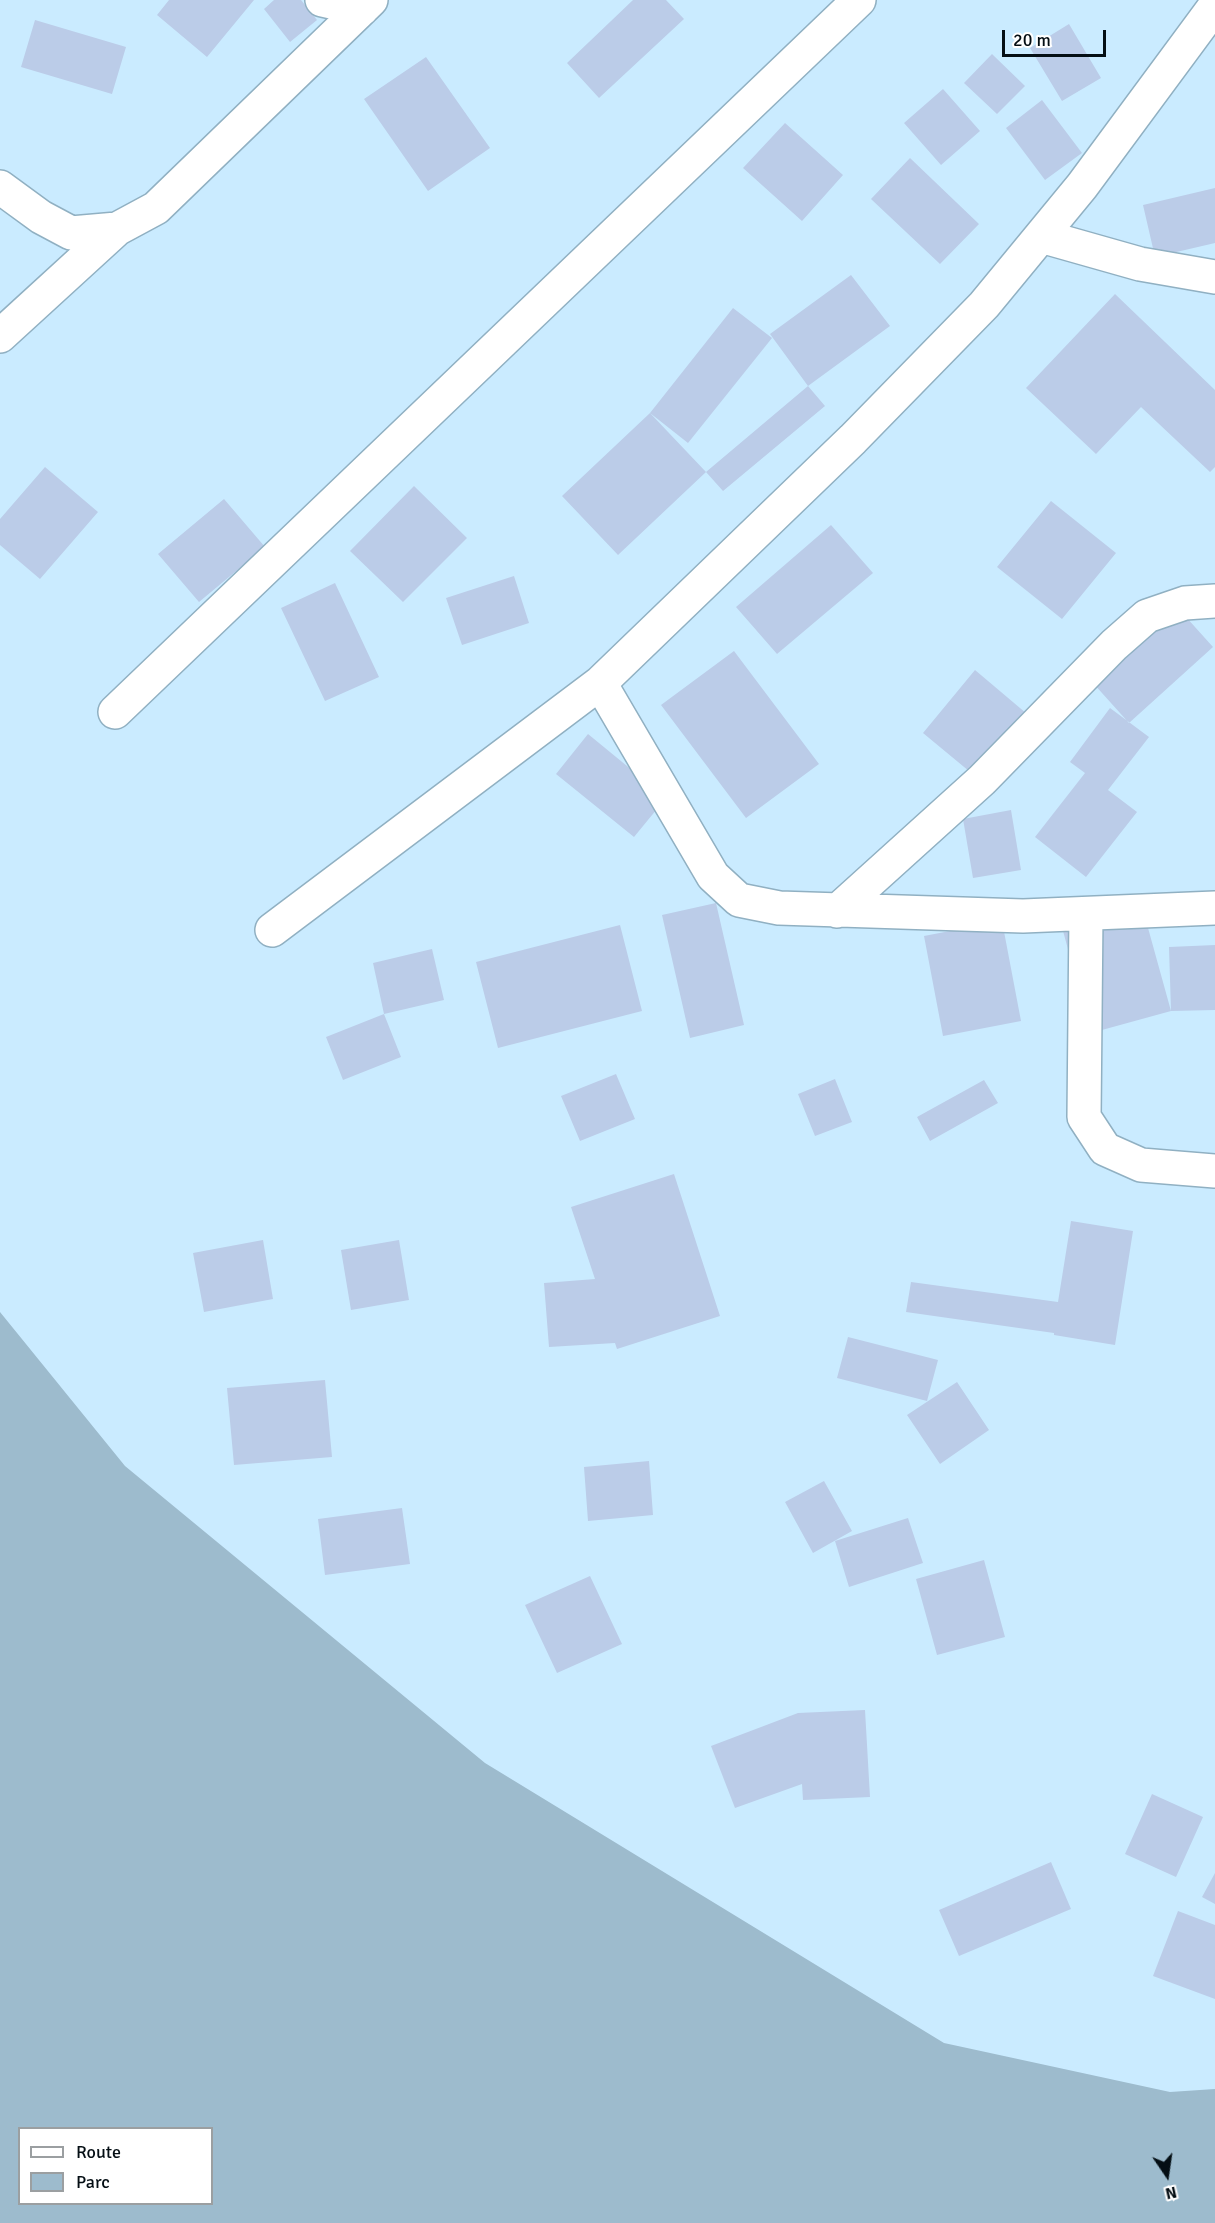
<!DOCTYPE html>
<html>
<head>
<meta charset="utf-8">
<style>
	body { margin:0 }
	#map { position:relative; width:1215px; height:2223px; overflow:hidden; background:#caebff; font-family:Signika,sans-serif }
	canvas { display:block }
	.legend { position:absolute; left:18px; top:2127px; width:195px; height:78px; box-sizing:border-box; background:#fff; border:2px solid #9b9fa1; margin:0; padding:8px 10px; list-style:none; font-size:18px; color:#040e14 }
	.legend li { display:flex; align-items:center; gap:12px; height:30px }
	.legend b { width:30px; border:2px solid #9b9fa1 }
	.north { position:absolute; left:1137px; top:2145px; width:60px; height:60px; -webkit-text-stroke:4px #fff; paint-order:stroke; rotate:167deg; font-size:16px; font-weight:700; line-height:24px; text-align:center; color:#040e14 }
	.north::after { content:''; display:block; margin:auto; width:21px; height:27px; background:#040e14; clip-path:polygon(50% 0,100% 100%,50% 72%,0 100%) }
	.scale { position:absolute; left:1002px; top:30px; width:104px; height:27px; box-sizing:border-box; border:3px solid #040e14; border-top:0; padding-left:8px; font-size:18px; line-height:21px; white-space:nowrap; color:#040e14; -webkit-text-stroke:4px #fff; paint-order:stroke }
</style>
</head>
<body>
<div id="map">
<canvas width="1215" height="2223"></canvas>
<ul class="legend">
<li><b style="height:8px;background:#fff"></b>Route</li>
<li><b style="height:16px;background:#9dbbcd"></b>Parc</li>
</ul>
<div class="north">N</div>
<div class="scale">20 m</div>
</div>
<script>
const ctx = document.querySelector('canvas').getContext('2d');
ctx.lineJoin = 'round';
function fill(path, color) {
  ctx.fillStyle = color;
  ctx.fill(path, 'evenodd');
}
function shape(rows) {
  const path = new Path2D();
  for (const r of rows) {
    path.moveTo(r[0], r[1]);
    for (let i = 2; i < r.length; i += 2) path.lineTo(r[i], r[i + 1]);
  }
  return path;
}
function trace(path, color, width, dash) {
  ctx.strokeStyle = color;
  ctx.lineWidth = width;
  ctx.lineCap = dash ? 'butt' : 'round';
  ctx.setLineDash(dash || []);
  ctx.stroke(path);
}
fill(shape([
	[0,1312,125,1466,485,1763,944,2043,1170,2092,1215,2089,1215,2223,0,2223],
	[20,2128,212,2128,212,2204,20,2204]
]), '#9dbbcd');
fill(shape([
	[169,0,254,0,207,57,157,15],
	[274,0,301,0,317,20,290,42,264,9],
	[633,0,666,0,684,19,599,98,567,63],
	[35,20,126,47,112,94,21,67],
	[1069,24,1101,78,1062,101,1030,48],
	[992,54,1025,86,997,114,964,83],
	[426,57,490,148,428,191,364,99],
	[943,89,980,131,941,165,904,123],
	[1042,100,1082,153,1045,180,1006,128],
	[785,123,843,175,802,221,743,168],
	[910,158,979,224,940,264,871,199],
	[1215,188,1215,243,1155,257,1143,205],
	[851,275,890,326,808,386,770,334],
	[1115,294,1215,390,1215,467,1210,472,1141,407,1096,454,1026,388],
	[733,308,772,338,688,443,650,413,706,472,618,555,562,496,650,413],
	[808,386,825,406,723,491,706,472],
	[45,467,98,512,40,579,0,545,0,519],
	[414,486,467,538,403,602,350,551],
	[224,499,265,547,199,602,158,554],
	[1051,501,1116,553,1062,619,997,567],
	[831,525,873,573,777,654,736,607],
	[514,576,529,623,462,645,446,598],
	[335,583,379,677,325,701,281,608],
	[1168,597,1213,647,1129,723,1084,673],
	[734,651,819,764,746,818,661,705],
	[975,670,1033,719,981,781,923,733],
	[1110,708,1149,737,1108,790,1137,812,1086,877,1035,837,1085,773,1070,762],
	[588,734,666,798,634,837,556,774],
	[1011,810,1021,870,973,878,963,819],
	[1140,899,1171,1011,1091,1033,1060,920],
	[716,903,744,1025,690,1038,662,915],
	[1002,921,1021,1021,943,1036,924,936],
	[620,925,642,1011,498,1048,476,962],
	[1215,945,1215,1010,1171,1011,1169,947],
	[432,949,444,1000,384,1014,373,963],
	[384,1014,401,1057,343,1080,326,1037],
	[616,1074,635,1119,580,1141,561,1096],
	[835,1079,852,1122,815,1136,798,1094],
	[984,1080,998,1103,930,1141,917,1117],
	[674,1174,720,1316,617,1349,615,1343,549,1347,544,1283,595,1279,571,1207],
	[1071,1221,1133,1231,1115,1345,1054,1335,1054,1333,906,1312,911,1282,1058,1302],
	[263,1240,273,1299,204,1312,193,1253],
	[399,1240,409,1300,351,1310,341,1250],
	[848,1337,938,1360,927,1401,837,1378],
	[325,1380,332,1457,234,1465,227,1388],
	[957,1382,989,1430,940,1464,907,1415],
	[649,1461,653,1515,588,1521,584,1467],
	[824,1481,852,1531,813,1553,785,1502],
	[402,1508,410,1564,325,1575,318,1519],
	[908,1518,923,1563,849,1587,835,1541],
	[984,1560,1005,1637,937,1655,916,1579],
	[590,1576,622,1644,557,1673,525,1605],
	[865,1710,870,1797,803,1800,802,1784,735,1808,711,1746,798,1713],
	[1152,1794,1203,1817,1176,1877,1125,1854],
	[1051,1862,1071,1909,959,1956,939,1910],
	[1215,1873,1215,1904,1202,1897],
	[1178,1911,1215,1925,1215,1999,1153,1976]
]), '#bbcce8');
const minor = shape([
	[322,0,362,9],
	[0,187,41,217,71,233,117,229],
	[1041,236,1140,264,1215,277],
	[0,336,117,229,156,208,371,0],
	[600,683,713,876,739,900,779,908,1023,916,1215,908],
	[115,712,859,0],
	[837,911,982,780,1114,645,1147,616,1185,603,1215,601],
	[1086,914,1084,1117,1105,1149,1141,1165,1215,1171],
	[272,930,600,683,853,439,984,305,1082,186,1215,6]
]);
trace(minor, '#90b0c2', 36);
trace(minor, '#fff', 33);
</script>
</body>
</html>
